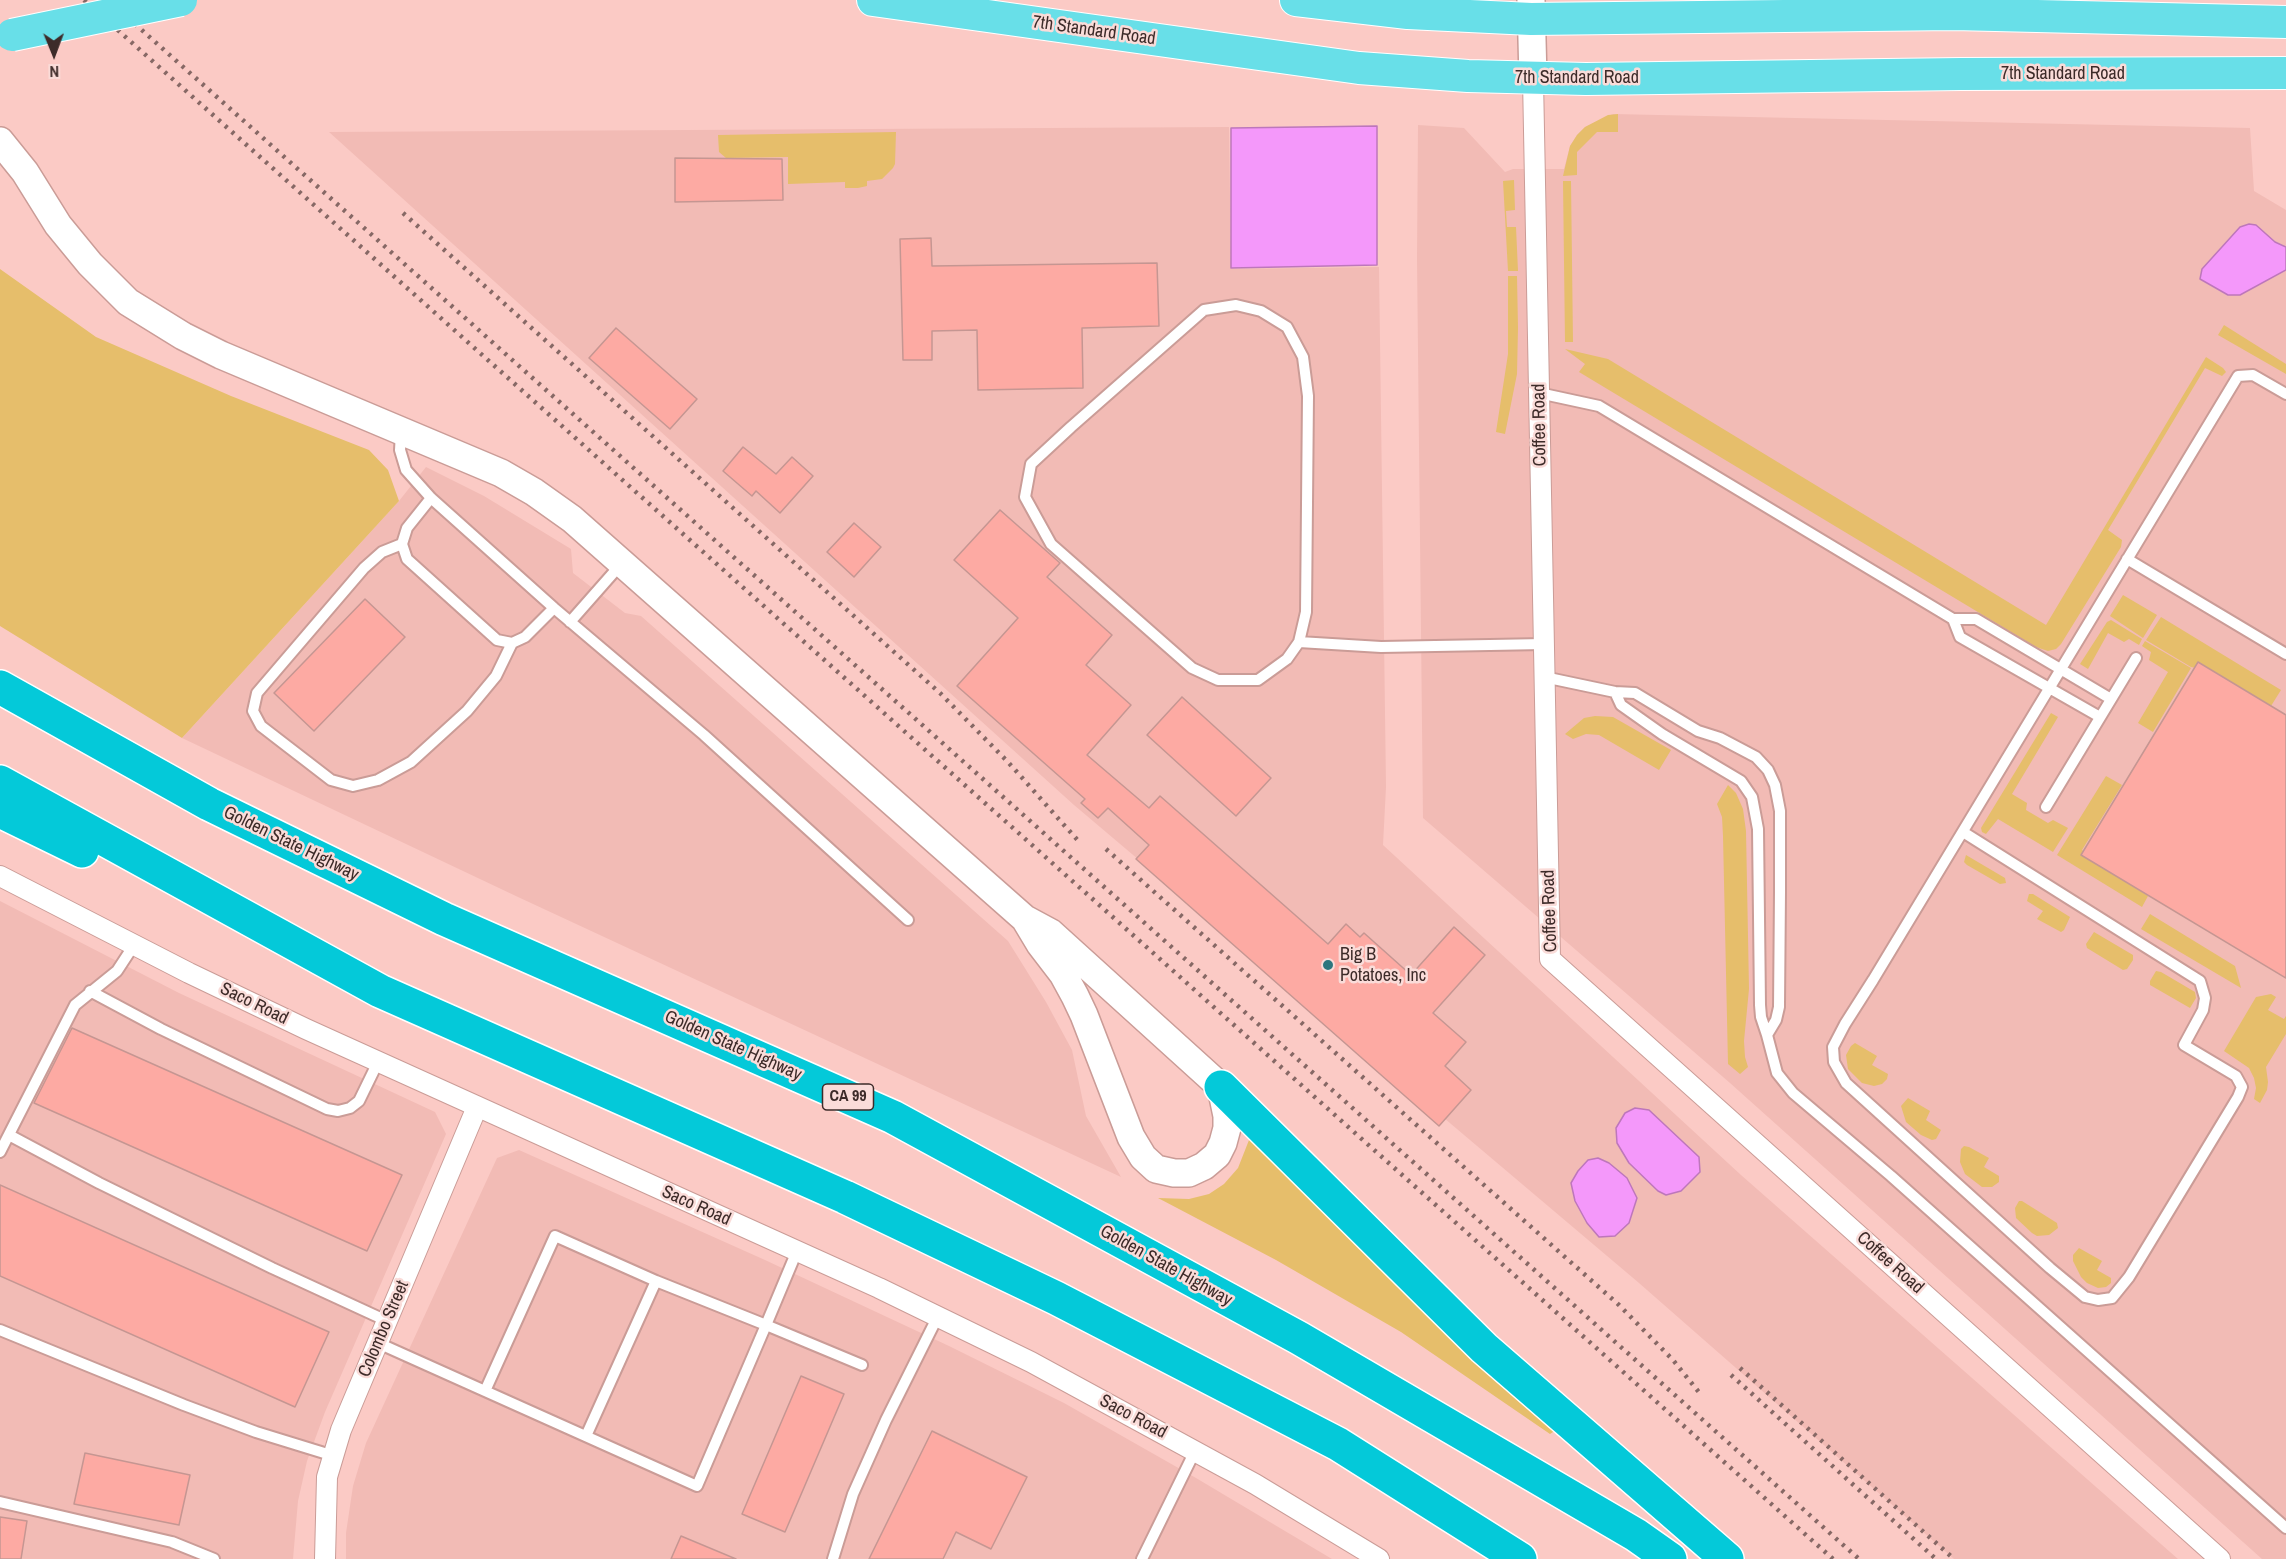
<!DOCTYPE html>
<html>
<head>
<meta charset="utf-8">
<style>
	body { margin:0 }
	#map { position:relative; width:2286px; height:1559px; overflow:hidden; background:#fbcac5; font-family:"Archivo Narrow",sans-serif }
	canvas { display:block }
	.north { position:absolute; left:24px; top:24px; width:60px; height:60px; -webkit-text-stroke:4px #fadcd9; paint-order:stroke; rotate:179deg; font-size:16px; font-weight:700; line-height:24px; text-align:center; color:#3d2b29 }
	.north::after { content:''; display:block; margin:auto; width:21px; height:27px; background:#3d2b29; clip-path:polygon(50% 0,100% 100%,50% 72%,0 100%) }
</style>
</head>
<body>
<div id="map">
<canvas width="2286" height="1559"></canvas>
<div class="north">N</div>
</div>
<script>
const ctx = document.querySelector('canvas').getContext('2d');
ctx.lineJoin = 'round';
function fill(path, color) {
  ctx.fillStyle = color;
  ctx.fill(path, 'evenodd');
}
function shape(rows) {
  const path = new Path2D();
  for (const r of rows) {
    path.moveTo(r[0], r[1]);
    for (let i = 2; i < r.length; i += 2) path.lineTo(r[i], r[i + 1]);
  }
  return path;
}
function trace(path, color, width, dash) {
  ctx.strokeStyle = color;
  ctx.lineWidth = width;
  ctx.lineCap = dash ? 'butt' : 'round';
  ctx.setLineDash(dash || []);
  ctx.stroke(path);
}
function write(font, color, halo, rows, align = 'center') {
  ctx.font = font + ' "Archivo Narrow",sans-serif';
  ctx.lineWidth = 5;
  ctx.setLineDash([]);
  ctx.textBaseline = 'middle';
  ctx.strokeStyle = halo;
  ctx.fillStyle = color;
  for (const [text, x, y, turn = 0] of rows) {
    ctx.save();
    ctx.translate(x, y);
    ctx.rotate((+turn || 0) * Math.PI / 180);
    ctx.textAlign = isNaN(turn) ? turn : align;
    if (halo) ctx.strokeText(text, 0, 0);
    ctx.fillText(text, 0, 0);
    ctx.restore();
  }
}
fill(shape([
	[1613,114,2250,128,2254,191,2286,210,2286,1559,2262,1559,1730,1083,1423,818,1417,258,1418,125,1464,128,1505,172,1513,169,1564,169,1570,146,1577,135,1585,127],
	[1229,127,1231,269,1379,267,1386,787,1383,845,1741,1175,2178,1559,1954,1559,1639,1283,1074,805,329,132],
	[426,467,484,496,571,549,573,573,625,613,641,616,1008,941,1046,1002,1072,1050,1086,1116,1121,1177,518,897,182,738,399,501],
	[0,901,179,993,435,1112,446,1134,325,1412,307,1461,298,1501,293,1559,0,1559],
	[519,1150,765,1260,949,1346,1064,1403,1196,1478,1332,1559,346,1559,346,1533,353,1486,366,1443,497,1158]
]), '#f2bbb5');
fill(shape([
	[1618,114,1618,132,1597,132,1577,152,1577,175,1563,176,1570,146,1577,135,1585,127,1608,115],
	[896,132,895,164,893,168,882,179,867,181,867,186,858,188,845,188,845,182,788,184,788,157,726,158,719,152,718,135],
	[1514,180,1515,210,1506,211,1507,227,1516,227,1518,271,1508,271,1503,181],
	[1563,181,1571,181,1573,342,1565,342],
	[0,269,96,337,231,396,369,450,388,470,399,501,182,738,0,626],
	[1508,276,1517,276,1518,328,1517,374,1505,434,1496,432,1508,354],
	[2224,325,2286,364,2286,374,2218,335],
	[1565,349,1608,359,2046,625,2206,357,2223,368,2226,372,2222,376,2205,368,2108,530,2122,540,2121,547,2061,644,2056,649,2048,651,2036,647,1579,372,1585,364],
	[2123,595,2157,615,2143,638,2110,616],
	[2161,617,2281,690,2271,706,2200,663,2196,668,2191,667,2146,640],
	[2111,620,2142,639,2139,645,2129,639,2124,642,2108,633,2088,669,2080,664,2107,622],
	[2145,641,2191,668,2153,732,2138,723,2168,672,2149,660,2151,652,2142,646],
	[2051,713,2058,717,2012,794,2027,803,2026,810,2048,823,2053,820,2068,828,2053,852,1998,819,1986,834,1982,832,1981,828],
	[1595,716,1613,717,1671,750,1659,770,1599,735,1586,734,1573,739,1565,734,1584,718],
	[2106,776,2122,785,2082,850,2085,852,2083,854,2148,896,2142,907,2057,855],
	[1728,785,1736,793,1743,809,1746,831,1749,989,1744,1041,1745,1057,1748,1067,1740,1074,1728,1064,1723,836,1722,817,1717,804],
	[1966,855,2005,878,2006,883,2000,884,1967,865,1964,862],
	[2029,894,2033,894,2070,917,2064,930,2061,932,2037,919,2043,911,2027,901],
	[2150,914,2235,966,2241,988,2141,929],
	[2094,932,2133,955,2133,960,2127,969,2123,970,2087,948,2086,944],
	[2156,971,2161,972,2195,992,2196,998,2190,1008,2150,985,2150,981],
	[2271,994,2276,997,2268,1010,2284,1019,2286,1016,2286,1034,2266,1067,2268,1082,2267,1090,2260,1103,2254,1099,2256,1088,2254,1078,2249,1068,2224,1051,2256,997],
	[1855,1043,1877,1056,1872,1065,1888,1074,1887,1079,1882,1084,1874,1086,1862,1083,1848,1069,1846,1055,1851,1046],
	[1908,1098,1930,1111,1926,1120,1941,1130,1936,1139,1932,1140,1921,1135,1906,1122,1901,1106],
	[1251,1135,1385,1274,1451,1338,1556,1430,1550,1434,1401,1332,1276,1260,1158,1198,1189,1199,1209,1194,1224,1184,1238,1168],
	[1964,1146,1969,1147,1989,1158,1984,1167,1999,1176,1999,1182,1992,1187,1982,1187,1965,1174,1960,1162,1961,1149],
	[2019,1201,2022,1201,2057,1223,2058,1228,2049,1235,2037,1236,2032,1233,2016,1218,2015,1208],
	[2079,1248,2102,1261,2097,1270,2111,1278,2111,1283,2106,1287,2098,1288,2087,1283,2081,1277,2073,1261,2073,1255]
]), '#e6be6b');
const water = shape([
	[1377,126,1377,265,1231,268,1231,128,1377,126],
	[2249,224,2256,225,2275,242,2286,247,2286,270,2240,295,2228,295,2200,279,2202,269,2240,227,2249,224],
	[1635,1108,1649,1110,1699,1157,1700,1172,1681,1191,1666,1195,1658,1191,1629,1163,1617,1143,1616,1128,1625,1113,1635,1108],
	[1598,1158,1609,1163,1627,1178,1637,1198,1629,1223,1615,1236,1599,1237,1587,1223,1575,1201,1571,1183,1578,1171,1588,1160,1598,1158]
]);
fill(water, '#f498fa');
trace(water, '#bd77bb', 1.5);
const building = shape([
	[675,158,782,159,783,200,675,202,675,158],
	[931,238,932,266,1157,263,1159,326,1082,328,1083,388,978,390,977,330,932,331,932,360,903,360,900,239,931,238],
	[616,328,697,399,670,429,589,358,616,328],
	[743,447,776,474,792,457,813,476,780,513,756,491,752,496,723,471,743,447],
	[1000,510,1060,563,1047,577,1112,635,1086,665,1131,705,1087,755,1149,808,1160,796,1328,944,1346,924,1360,937,1364,933,1411,975,1454,927,1485,955,1433,1013,1466,1042,1445,1066,1471,1090,1439,1126,1136,859,1149,845,1108,808,1098,818,1081,803,1085,799,957,686,1018,618,954,560,1000,510],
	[854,523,881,547,854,577,827,552,854,523],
	[365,599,405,637,314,731,274,693,365,599],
	[2198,662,2286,715,2286,978,2081,855,2198,662],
	[1182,697,1271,778,1236,816,1147,735,1182,697],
	[72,1028,402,1175,367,1251,34,1103,72,1028],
	[0,1185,329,1332,295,1407,0,1276,0,1185],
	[801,1376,844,1394,785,1532,742,1514,801,1376],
	[932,1431,1027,1477,991,1549,956,1532,943,1559,869,1559,932,1431],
	[85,1453,190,1475,179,1525,74,1504,85,1453],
	[0,1517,27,1521,21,1559,0,1559,0,1517],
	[681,1536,736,1559,671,1559,681,1536]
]);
fill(building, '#fdaaa3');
trace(building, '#c59692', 1.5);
const lane = shape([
	[1236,305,1261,311,1287,327,1303,357,1308,396,1306,612,1299,642,1287,659,1258,680,1218,680,1192,668,1051,544,1025,497,1031,464,1071,427,1204,310,1236,305],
	[1539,393,1599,406,1953,619,1976,619,2111,699],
	[401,433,400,450,406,470,431,498,554,608,704,735,908,920],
	[431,498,407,528,402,544,407,559,497,640,512,643,525,637,554,608],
	[402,544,382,552,364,568,257,693,253,711,261,726,331,780,353,786,378,780,411,762,467,711,496,676,512,643],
	[2127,559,2286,654],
	[1953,619,1960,637,2100,717],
	[570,622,622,563],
	[1299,642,1381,647,1544,644],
	[1544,677,1615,692,1635,693,1698,731,1720,738,1756,757,1768,770,1775,785,1780,811,1780,892,1779,1007,1776,1020,1767,1035,1761,1017,1760,1005,1758,829,1752,797,1741,781,1662,734,1621,705,1615,692],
	[2046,807,2136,658],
	[1963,832,2200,981,2205,998,2203,1010,2184,1045,2236,1076,2242,1087,2238,1097,2129,1277,2112,1298,2098,1300,2085,1297,2050,1268,1846,1083,1834,1062,1833,1047,1845,1024,1873,980,2238,376,2253,375,2286,394],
	[90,991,161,1029,327,1109,338,1111,350,1108,359,1101,378,1062],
	[1767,1035,1777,1073,1793,1093,1891,1176,2286,1528],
	[9,1135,99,1183,272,1268,387,1321],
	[0,1152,75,1005,117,971,134,945],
	[797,1251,766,1325,656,1281,555,1236,485,1391,697,1486,766,1325,862,1365],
	[0,1330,184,1405,256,1432,334,1456],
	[378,1343,485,1391],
	[586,1436,656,1281],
	[0,1502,172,1542,214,1559],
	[833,1559,853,1494,886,1420,937,1318],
	[1142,1559,1195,1451]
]);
const street = shape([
	[1533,79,1550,959,2220,1559],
	[0,876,189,973,306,1029,879,1288,1031,1362,1255,1484,1379,1559],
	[325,1559,327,1477,341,1430,477,1107]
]);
const secondary = shape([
	[1531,0,1533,79],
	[0,141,25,172,58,225,90,264,128,302,183,336,221,355,501,473,534,492,572,519,1025,919,1051,933,1221,1087,1227,1116,1227,1128,1223,1143,1217,1155,1204,1166,1189,1173,1174,1173,1156,1169,1143,1157,1131,1137,1084,1015,1075,996,1063,974,1040,944,1025,919]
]);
const primary = shape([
	[873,0,1359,68,1468,76,1586,79,1961,74,2286,73],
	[1296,0,1408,13,1531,19,1954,14,2286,22]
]);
const highway = shape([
	[0,687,209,804,444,919,893,1117,1299,1338,1636,1535,1670,1559],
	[0,782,380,991,845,1197,1056,1298,1338,1444,1520,1559],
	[0,811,82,851],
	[1221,1087,1484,1348,1727,1559]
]);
trace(lane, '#ca9c97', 14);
trace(street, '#ca9c97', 22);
trace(secondary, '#ca9c97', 30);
trace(primary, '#fff', 34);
trace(highway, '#fff', 36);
trace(lane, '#fff', 10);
trace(street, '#fff', 20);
trace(secondary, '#fff', 27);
trace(primary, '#68dfe8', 32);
trace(highway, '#04c9d9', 33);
trace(shape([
	[84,0,1833,1559],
	[108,0,1859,1559],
	[403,213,940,693,1008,762,1081,844],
	[1106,849,1619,1305,1673,1360,1702,1396],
	[1740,1368,1954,1559],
	[1731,1375,1936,1559]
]), '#866865', 4.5, [3, 6]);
const primaryBridge = shape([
	[12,35,181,0]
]);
trace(primaryBridge, '#fff', 34, []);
trace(primaryBridge, '#68dfe8', 32);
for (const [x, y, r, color] of [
	[1328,965,6,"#2d767e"]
]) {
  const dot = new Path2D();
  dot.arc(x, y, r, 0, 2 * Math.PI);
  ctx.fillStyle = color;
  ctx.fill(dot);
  trace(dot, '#fadcd9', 2);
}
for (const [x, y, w] of [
	[848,1097,51]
]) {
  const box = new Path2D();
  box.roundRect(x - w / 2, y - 13, w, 26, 4.5);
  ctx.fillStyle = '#fadcd9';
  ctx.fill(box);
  trace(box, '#3d2b29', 1.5);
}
write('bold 16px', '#3d2b29', null, [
	["CA 99",848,1097]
]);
write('18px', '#3d2b29', '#fadcd9', [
	["7th Standard Road",1094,31,8],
	["7th Standard Road",2063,74],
	["7th Standard Road",1577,78],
	["Coffee Road",1540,425,-91],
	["Golden State Highway",291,844,26],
	["Coffee Road",1550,911,-92],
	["Saco Road",254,1004,26],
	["Golden State Highway",733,1046,24],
	["Saco Road",696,1206,24],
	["Coffee Road",1890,1263,42],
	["Golden State Highway",1166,1266,29],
	["Colombo Street",384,1329,-67],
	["Saco Road",1133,1417,28]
]);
write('18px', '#3d2b29', '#fadcd9', [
	["Big B",1340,955],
	["Potatoes, Inc",1340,976]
], 'left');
</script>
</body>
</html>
